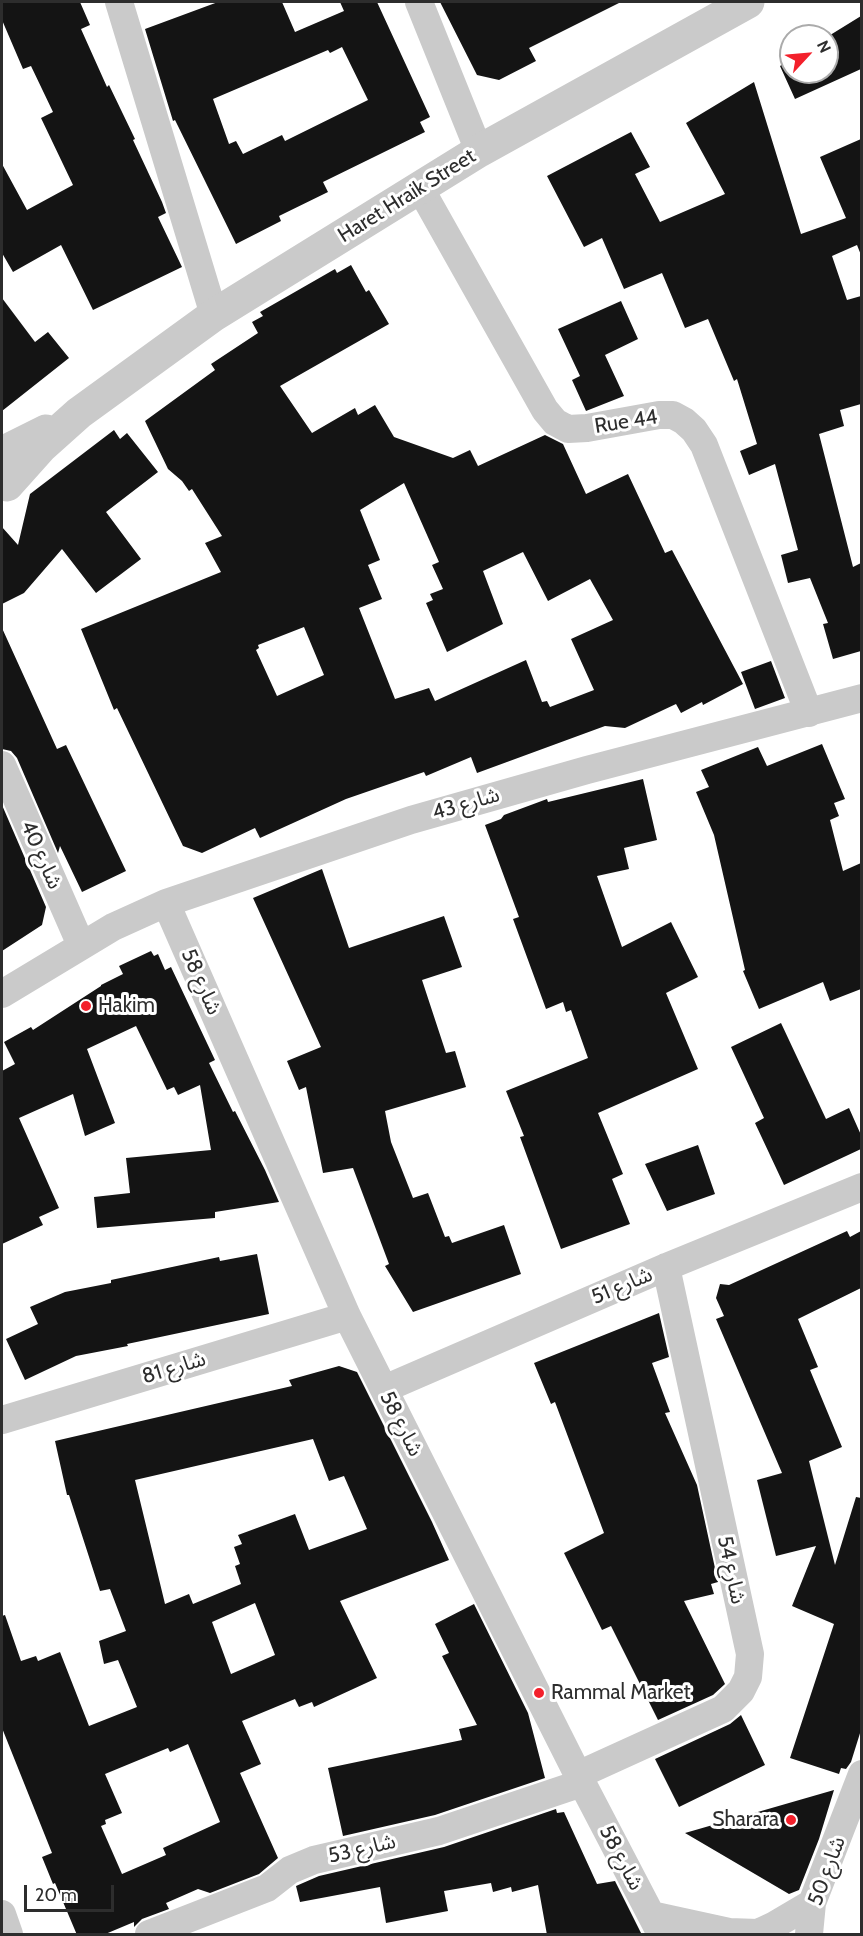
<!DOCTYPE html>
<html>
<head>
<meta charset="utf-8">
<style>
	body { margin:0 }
	#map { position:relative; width:863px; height:1936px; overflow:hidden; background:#fff; font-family:Cabin,sans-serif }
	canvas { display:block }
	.frame { position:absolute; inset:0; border:3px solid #2d2d2d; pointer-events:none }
	.north { position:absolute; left:779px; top:24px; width:60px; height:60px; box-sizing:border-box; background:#fff; border:2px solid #ababab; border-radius:50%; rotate:64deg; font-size:16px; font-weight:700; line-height:24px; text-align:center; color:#2d2d2d }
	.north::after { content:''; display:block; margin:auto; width:21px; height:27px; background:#f3202b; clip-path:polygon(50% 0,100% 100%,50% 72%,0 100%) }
	.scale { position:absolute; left:24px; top:1885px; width:90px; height:27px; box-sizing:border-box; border:3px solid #2d2d2d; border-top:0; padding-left:8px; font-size:18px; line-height:21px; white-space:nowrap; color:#2d2d2d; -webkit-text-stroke:4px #fff; paint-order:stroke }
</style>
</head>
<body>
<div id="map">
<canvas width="863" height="1936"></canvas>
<div class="frame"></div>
<div class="north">N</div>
<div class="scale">20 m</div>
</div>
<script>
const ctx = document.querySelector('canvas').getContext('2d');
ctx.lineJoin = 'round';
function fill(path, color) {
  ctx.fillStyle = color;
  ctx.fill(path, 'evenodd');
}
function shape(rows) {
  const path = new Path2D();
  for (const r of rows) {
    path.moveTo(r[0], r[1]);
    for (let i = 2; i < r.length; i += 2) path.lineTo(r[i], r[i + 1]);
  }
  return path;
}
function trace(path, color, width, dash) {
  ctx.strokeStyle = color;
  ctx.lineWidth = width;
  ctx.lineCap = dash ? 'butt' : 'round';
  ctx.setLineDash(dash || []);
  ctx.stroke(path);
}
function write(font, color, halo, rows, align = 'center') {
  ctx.font = font + ' Cabin,"Noto Sans Arabic",sans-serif';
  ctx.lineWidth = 6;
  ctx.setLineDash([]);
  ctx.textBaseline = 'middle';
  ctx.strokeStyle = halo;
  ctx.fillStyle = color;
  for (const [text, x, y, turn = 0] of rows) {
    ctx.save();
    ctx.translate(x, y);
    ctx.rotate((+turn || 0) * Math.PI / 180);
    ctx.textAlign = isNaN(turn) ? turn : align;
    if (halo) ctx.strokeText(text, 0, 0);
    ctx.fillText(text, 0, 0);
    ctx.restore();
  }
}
fill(shape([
	[2,2,80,2,90,25,81,29,107,87,109,85,135,139,133,140,162,202,166,213,158,217,182,267,93,310,61,245,13,272,2,253,2,164,27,210,73,185,41,118,53,112,31,66,23,69,2,20],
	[218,2,282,2,295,32,344,11,340,2,377,2,430,117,420,122,425,132,323,182,328,192,279,216,281,221,236,244,175,120,173,121,145,29],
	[342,47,368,100,285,141,282,135,243,154,236,141,229,144,213,99,328,50,330,53],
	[440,2,621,2,529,48,536,61,499,80,477,75],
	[861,16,861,69,795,99,780,66,791,59,791,72,827,72,827,37],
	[754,82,801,234,846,218,820,157,861,139,861,255,857,245,832,256,847,300,861,296,861,404,840,410,844,426,819,434,853,567,861,563,861,651,833,659,823,624,828,623,810,578,788,583,781,555,798,550,775,464,749,475,740,451,757,444,737,379,734,381,708,319,685,328,662,273,624,289,602,238,584,247,547,176,631,132,650,167,635,174,660,222,725,194,686,123],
	[351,265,366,292,369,290,389,324,280,386,312,433,355,408,358,415,375,405,394,437,453,458,470,450,478,466,545,435,563,444,586,494,628,474,665,553,672,550,743,684,703,705,702,702,681,713,676,704,625,728,605,726,477,773,471,757,426,776,424,772,346,799,260,838,255,828,202,853,183,846,117,708,114,710,81,629,221,572,205,543,222,536,192,489,189,491,182,481,168,469,145,421,215,370,211,364,258,333,252,322,263,316,260,312,335,269,337,273],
	[404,483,439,562,432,565,443,589,430,594,433,600,426,603,447,652,503,624,483,571,523,552,548,601,590,579,613,620,571,639,594,690,550,707,547,701,542,702,526,660,435,701,429,688,395,699,359,608,382,599,368,565,380,560,360,510],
	[304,627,324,675,277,696,256,650,259,648,258,645],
	[2,298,35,342,48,332,69,358,2,411],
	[621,301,638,339,605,355,624,396,586,411,572,380,580,376,558,329],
	[114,430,120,439,127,433,158,472,106,512,141,559,96,593,62,549,24,593,2,604,2,527,18,545,30,494],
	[2,628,57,749,66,745,126,871,82,892,60,846,58,853,17,758,11,751,2,749],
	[771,661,785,698,755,709,741,672],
	[822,744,845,799,834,803,839,816,830,820,843,871,861,863,861,989,830,1001,823,982,759,1009,743,971,745,970,714,835,696,792,709,787,701,770,758,747,767,766],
	[643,779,657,840,624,848,629,869,597,876,622,947,671,922,698,977,666,993,698,1069,598,1113,623,1174,612,1179,630,1224,561,1249,520,1137,524,1136,506,1091,588,1058,571,1010,566,1012,563,1002,546,1009,513,919,519,917,485,825,501,819,504,815,547,799,548,802],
	[2,805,46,907,42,925,2,951],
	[322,869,349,948,444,916,462,967,422,980,446,1053,455,1051,466,1087,385,1111,391,1142,413,1198,428,1193,445,1237,449,1236,452,1243,504,1225,521,1274,413,1312,385,1266,389,1264,353,1168,323,1173,306,1087,299,1090,287,1061,321,1047,253,898],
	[151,951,154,956,158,954,165,970,171,967,215,1060,209,1063,233,1112,235,1111,265,1170,279,1202,215,1212,215,1218,97,1228,94,1197,130,1193,126,1158,211,1150,200,1085,178,1095,174,1087,167,1090,136,1026,87,1049,115,1123,85,1136,73,1094,19,1118,59,1208,39,1217,43,1225,2,1244,2,1071,15,1064,4,1042,31,1027,33,1030,101,986,101,985,123,974,119,966],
	[781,1023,826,1119,849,1108,861,1135,861,1149,784,1185,755,1123,764,1118,731,1047],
	[698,1145,715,1194,667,1211,645,1164],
	[847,1231,850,1237,861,1231,861,1288,798,1319,818,1367,810,1370,842,1447,809,1461,835,1565,856,1497,861,1498,861,1730,851,1762,846,1769,841,1768,839,1774,790,1758,834,1624,792,1606,816,1546,776,1556,757,1480,782,1473,716,1319,724,1316,716,1298,720,1284,729,1285],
	[257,1254,269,1314,127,1344,128,1346,76,1356,25,1380,6,1339,38,1324,30,1307,65,1292,111,1283,111,1280,219,1257,220,1261],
	[659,1313,669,1357,652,1363,670,1412,665,1413,697,1485,718,1582,711,1584,714,1594,684,1601,725,1684,713,1695,658,1720,611,1626,602,1630,564,1553,604,1533,555,1402,551,1404,534,1363],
	[339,1366,357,1372,432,1522,449,1560,340,1601,377,1678,314,1707,312,1702,299,1707,295,1699,242,1721,261,1764,240,1773,278,1858,259,1874,210,1893,198,1889,166,1903,169,1909,142,1919,134,1927,134,1922,103,1935,77,1935,55,1883,53,1884,42,1857,52,1853,2,1728,2,1616,5,1615,21,1661,36,1656,38,1661,60,1652,89,1726,137,1707,118,1660,104,1664,99,1641,126,1631,110,1589,100,1591,69,1495,67,1495,55,1441,292,1386,289,1380],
	[313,1439,329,1481,344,1476,367,1529,309,1550,295,1514,238,1535,242,1544,234,1547,240,1564,235,1566,241,1584,193,1604,189,1594,165,1604,135,1480],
	[255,1603,275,1655,231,1674,212,1622],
	[188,1744,220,1822,163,1848,166,1855,122,1874,101,1826,106,1824,105,1820,122,1813,105,1774,168,1748,170,1752],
	[474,1604,528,1713,545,1778,435,1815,343,1836,328,1768,462,1740,459,1729,477,1725,442,1656,449,1653,435,1624],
	[741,1715,765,1765,679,1807,655,1759,730,1724],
	[834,1790,819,1839,799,1890,789,1894,685,1833],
	[556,1809,557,1813,564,1812,597,1884,615,1881,642,1935,547,1935,538,1885,512,1892,511,1887,493,1892,491,1883,444,1891,448,1911,386,1923,380,1887,300,1902,296,1886,319,1876,444,1847]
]), '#141414');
trace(shape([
	[119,2,214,315],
	[419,2,479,151],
	[420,188,545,410,555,422,568,429,587,428,659,415,673,415,684,421,694,430,704,445,809,713],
	[2,765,81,945],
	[166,903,347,1316,578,1775,661,1934],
	[2,994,113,927,166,903,411,820,587,770,862,698],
	[384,1389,666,1267,862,1187],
	[2,1420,347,1316],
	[578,1775,723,1709,741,1691,748,1677,750,1654,666,1267],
	[2,1914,9,1934],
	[651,1915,729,1932,758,1933,773,1926,812,1903],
	[149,1934,267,1888,290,1870,314,1860,439,1831,582,1783],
	[809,1934,812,1903,862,1774]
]), '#cacaca', 28);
trace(shape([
	[2,453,46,431],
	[7,485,41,447,79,413,214,315,479,151,748,2]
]), '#cacaca', 33);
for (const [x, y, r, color] of [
	[86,1006,6,"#f3202b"],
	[539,1693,6,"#f3202b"],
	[791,1820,6,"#f3202b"]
]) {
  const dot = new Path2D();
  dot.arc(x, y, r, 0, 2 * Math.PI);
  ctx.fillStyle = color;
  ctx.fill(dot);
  trace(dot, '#fff', 2);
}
write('21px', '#2d2d2d', '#fff', [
	["Haret Hraik Street",407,196,-32],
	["Rue 44",626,422,-9],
	["شارع 43",466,804,-16],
	["شارع 40",41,855,66],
	["شارع 58",201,982,66],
	["شارع 51",622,1286,-23],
	["شارع 81",174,1368,-17],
	["شارع 58",401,1424,63],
	["شارع 54",731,1570,78],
	["شارع 53",362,1849,-13],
	["شارع 58",621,1858,62],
	["شارع 50",827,1871,-70]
]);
write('21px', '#2d2d2d', '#fff', [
	["Hakim",98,1006],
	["Rammal Market",551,1693],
	["Sharara",779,1820,"right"]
], 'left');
</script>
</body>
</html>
